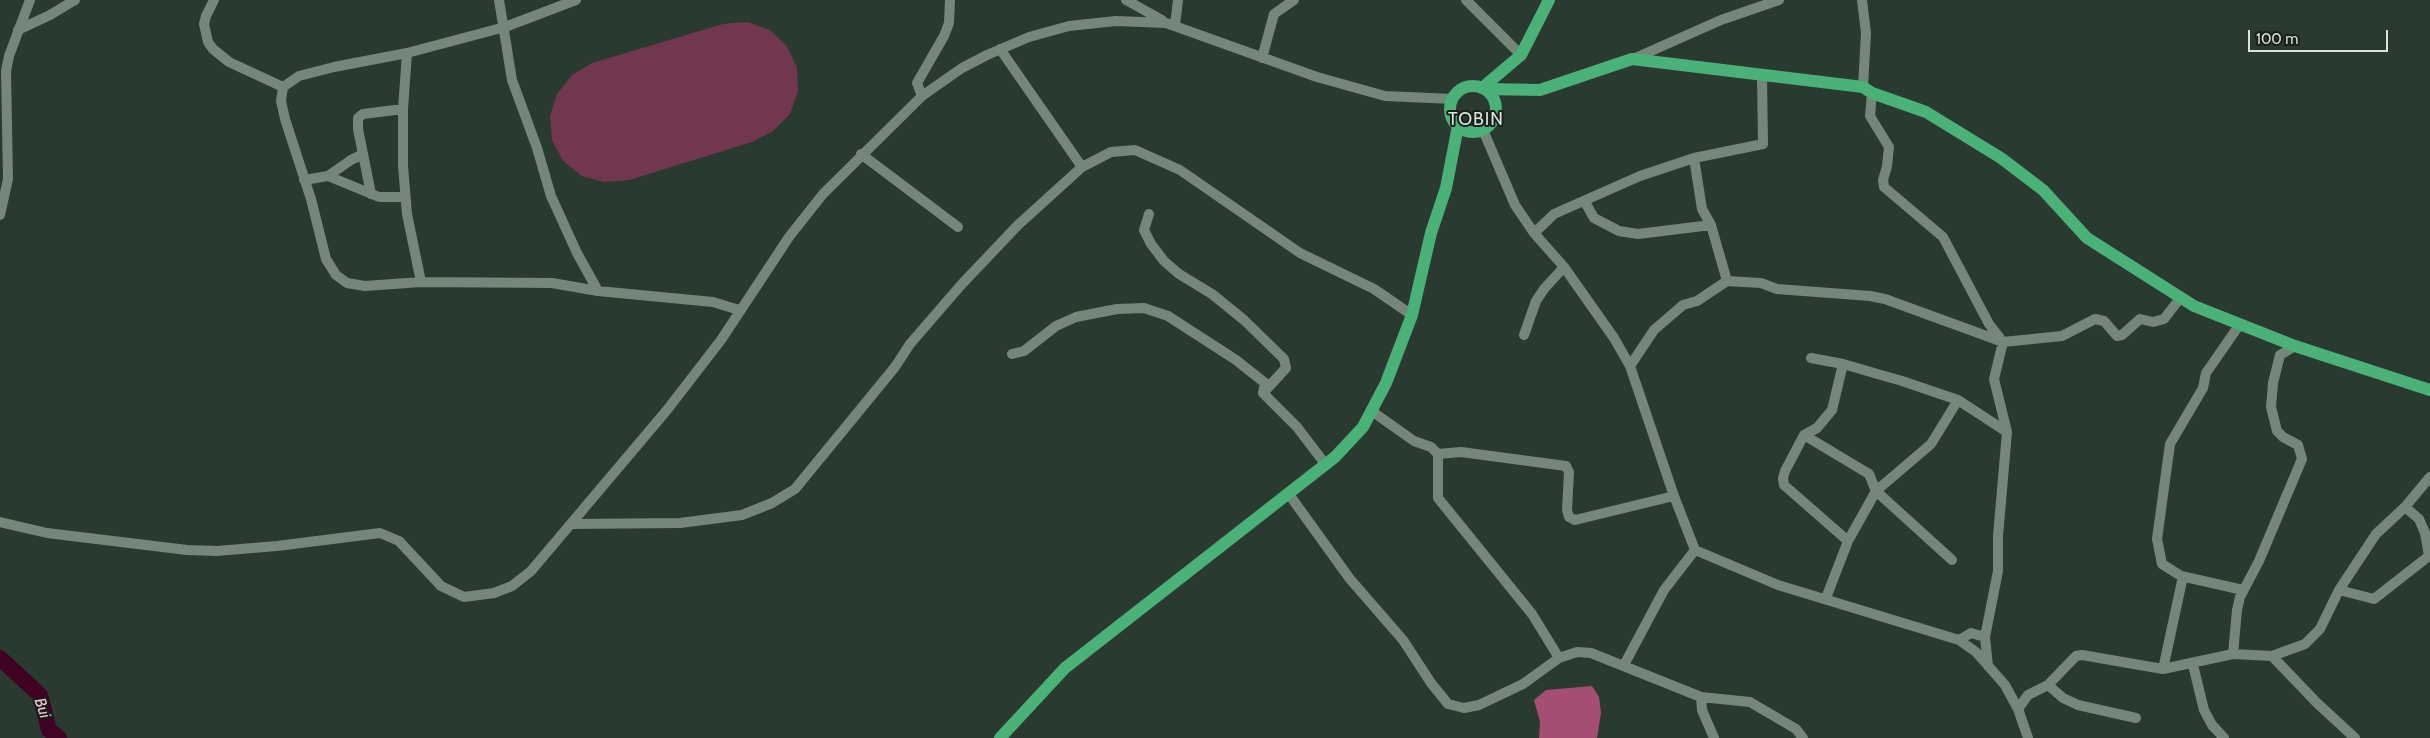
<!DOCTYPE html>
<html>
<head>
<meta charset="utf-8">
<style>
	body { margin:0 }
	#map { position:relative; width:2430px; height:738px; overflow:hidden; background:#2b3a30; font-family:Cabin,sans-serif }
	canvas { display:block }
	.scale { position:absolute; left:2248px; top:30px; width:140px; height:22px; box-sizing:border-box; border:2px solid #d9e2dc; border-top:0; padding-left:6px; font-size:15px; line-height:18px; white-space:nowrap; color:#d9e2dc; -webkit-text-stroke:4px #191f1a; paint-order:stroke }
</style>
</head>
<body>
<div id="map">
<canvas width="2430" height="738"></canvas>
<div class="scale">100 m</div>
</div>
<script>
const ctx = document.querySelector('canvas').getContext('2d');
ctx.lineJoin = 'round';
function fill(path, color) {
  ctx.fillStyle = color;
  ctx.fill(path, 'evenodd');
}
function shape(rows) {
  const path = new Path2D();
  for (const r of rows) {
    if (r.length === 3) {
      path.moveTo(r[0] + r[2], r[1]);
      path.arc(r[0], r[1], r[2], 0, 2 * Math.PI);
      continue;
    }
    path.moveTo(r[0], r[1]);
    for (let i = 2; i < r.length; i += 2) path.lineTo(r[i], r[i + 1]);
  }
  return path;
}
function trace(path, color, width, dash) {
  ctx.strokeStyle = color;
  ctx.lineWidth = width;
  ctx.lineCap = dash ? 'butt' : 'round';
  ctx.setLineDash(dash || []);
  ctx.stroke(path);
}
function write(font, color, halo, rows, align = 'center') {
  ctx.font = font + ' Cabin,sans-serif';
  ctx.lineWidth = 4;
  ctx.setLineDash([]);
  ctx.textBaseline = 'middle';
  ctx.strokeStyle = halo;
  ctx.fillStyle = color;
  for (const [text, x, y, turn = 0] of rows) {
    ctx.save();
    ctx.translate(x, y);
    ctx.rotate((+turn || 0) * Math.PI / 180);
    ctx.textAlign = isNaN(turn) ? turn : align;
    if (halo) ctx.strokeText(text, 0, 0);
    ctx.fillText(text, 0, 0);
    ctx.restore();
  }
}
fill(shape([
	[747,22,770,30,787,46,797,68,798,91,790,114,773,131,752,142,629,180,604,182,582,176,563,161,552,140,550,116,557,94,572,75,592,63,723,24]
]), '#71374f');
fill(shape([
	[1592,686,1599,697,1601,713,1597,738,1539,738,1540,722,1534,700,1546,690]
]), '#a44e73');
trace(shape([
	[0,658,40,695,49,730,59,738]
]), '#400223', 16);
trace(shape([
	[214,0,206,16,204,24,208,42,213,49,229,62,283,87],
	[499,0,512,80,537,148,551,196,577,253,598,291],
	[576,0,505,27,407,53,334,67,299,76,283,87,281,101,285,119,311,199,326,259,336,275,347,283,365,286,421,282,552,283,598,291,713,302,739,310],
	[1126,0,1162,20],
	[1466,0,1521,55],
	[1862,0,1866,33,1863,87],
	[1175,25,1178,0],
	[18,30,50,15,75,0],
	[1000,49,1082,167],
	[407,53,403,109,403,166,407,214,421,282],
	[1262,58,1274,14,1294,0],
	[1633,59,1721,20,1779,0],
	[1872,93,1870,116,1889,147,1887,166,1883,180,1884,187,1943,237,1989,324,2003,342,1994,379,2007,432,1998,536,1998,571,1985,637,1988,666],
	[922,96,917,83,944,36,949,23,950,0],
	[1483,130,1515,205,1534,233,1564,267,1614,338,1630,366,1674,496,1695,550,1778,585,1959,640,1976,652,2005,685,2018,709,2028,738],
	[861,154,958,227],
	[1694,158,1702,209,1711,225,1727,281],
	[328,176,351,160,363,154],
	[304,180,328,176,379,197,405,197],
	[371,194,358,129,358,118,363,114,403,109],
	[1585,202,1594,218,1619,231,1638,234,1711,225],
	[1149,214,1144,230,1151,244,1164,261,1179,274,1212,294,1244,320,1284,359,1286,368,1264,392],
	[0,215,8,179,6,71,9,56,30,0],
	[1534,233,1554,214,1640,176,1694,158,1763,144,1762,76],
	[2240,324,2206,373,2203,388,2170,444,2157,539,2162,564,2181,576,2243,590],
	[1524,335,1536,301,1544,289,1564,267],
	[1012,354,1024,351,1056,326,1076,317,1117,309,1144,308,1168,316,1236,360,1265,383,1263,393],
	[1811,358,1843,364,1902,381,1958,400,2007,432],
	[1630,366,1654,330,1683,305,1697,301,1727,281,1761,283,1777,289,1870,296,1885,299,2003,342,2062,336,2095,319,2104,321,2117,336,2122,335,2140,319,2153,322,2164,319,2181,297],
	[1263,393,1297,427,1326,465],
	[1373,412,1414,441,1431,447,1438,454,1438,498,1532,614,1559,658],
	[1804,435,1785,471,1783,478,1784,485,1848,541],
	[1438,454,1461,452,1566,466,1569,472,1567,510,1569,517,1575,520,1674,496],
	[1288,493,1350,579,1403,640,1431,683,1448,704,1464,708,1479,705,1523,684,1559,658,1577,652,1591,653,1701,697,1702,710,1714,738],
	[0,522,47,533,187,550,217,551,277,546,380,533,399,541,441,586,464,597,494,593,512,586,531,571,667,410,721,340,789,237,823,194,922,96,962,68,987,55,1029,37,1069,26,1116,21,1166,23,1317,77,1385,96,1453,99],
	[572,524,680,523,742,515,772,503,795,489,895,367,910,344,961,285,1018,225,1082,167,1111,152,1135,150,1180,170,1300,253,1374,289,1412,315],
	[1952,560,1876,491,1931,444,1958,400],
	[2339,590,2374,599,2429,556,2425,533,2419,519,2405,507],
	[1826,598,1848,541,1876,491,1869,474,1804,435,1817,428,1832,410,1843,364],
	[1959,640,1971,633,1985,637],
	[2233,654,2237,610,2240,597,2259,561,2302,459,2298,445,2283,437,2277,431,2271,407,2273,383,2280,355,2295,346],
	[2272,656,2317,703,2355,738],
	[1624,665,1664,590,1695,550],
	[2193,665,2204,710,2212,725,2224,738],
	[2163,669,2182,581,2181,576],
	[2048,685,2063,698,2078,705,2136,718],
	[1701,697,1750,702,1796,729,1803,738],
	[2018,709,2028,695,2048,685,2076,656,2082,655,2163,669,2233,654,2272,656,2305,644,2320,629,2339,590,2376,534,2405,507,2430,477]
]), '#76867a', 10);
trace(shape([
	[1473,109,23],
	[1482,88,1521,55,1549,0],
	[1485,89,1540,90,1632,59,1863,87,1872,93,1926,112,2001,158,2043,190,2087,238,2194,306,2295,346,2430,390],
	[1000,738,1065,668,1335,457,1363,427,1386,383,1412,315,1431,233,1446,188,1458,126]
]), '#4ab179', 12);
write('italic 16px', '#f7c5d7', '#191f1a', [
	["Bui",42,708,71]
]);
ctx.letterSpacing = '1px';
write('18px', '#d9e2dc', '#191f1a', [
	["TOBIN",1476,120]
]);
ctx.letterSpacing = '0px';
</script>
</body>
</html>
